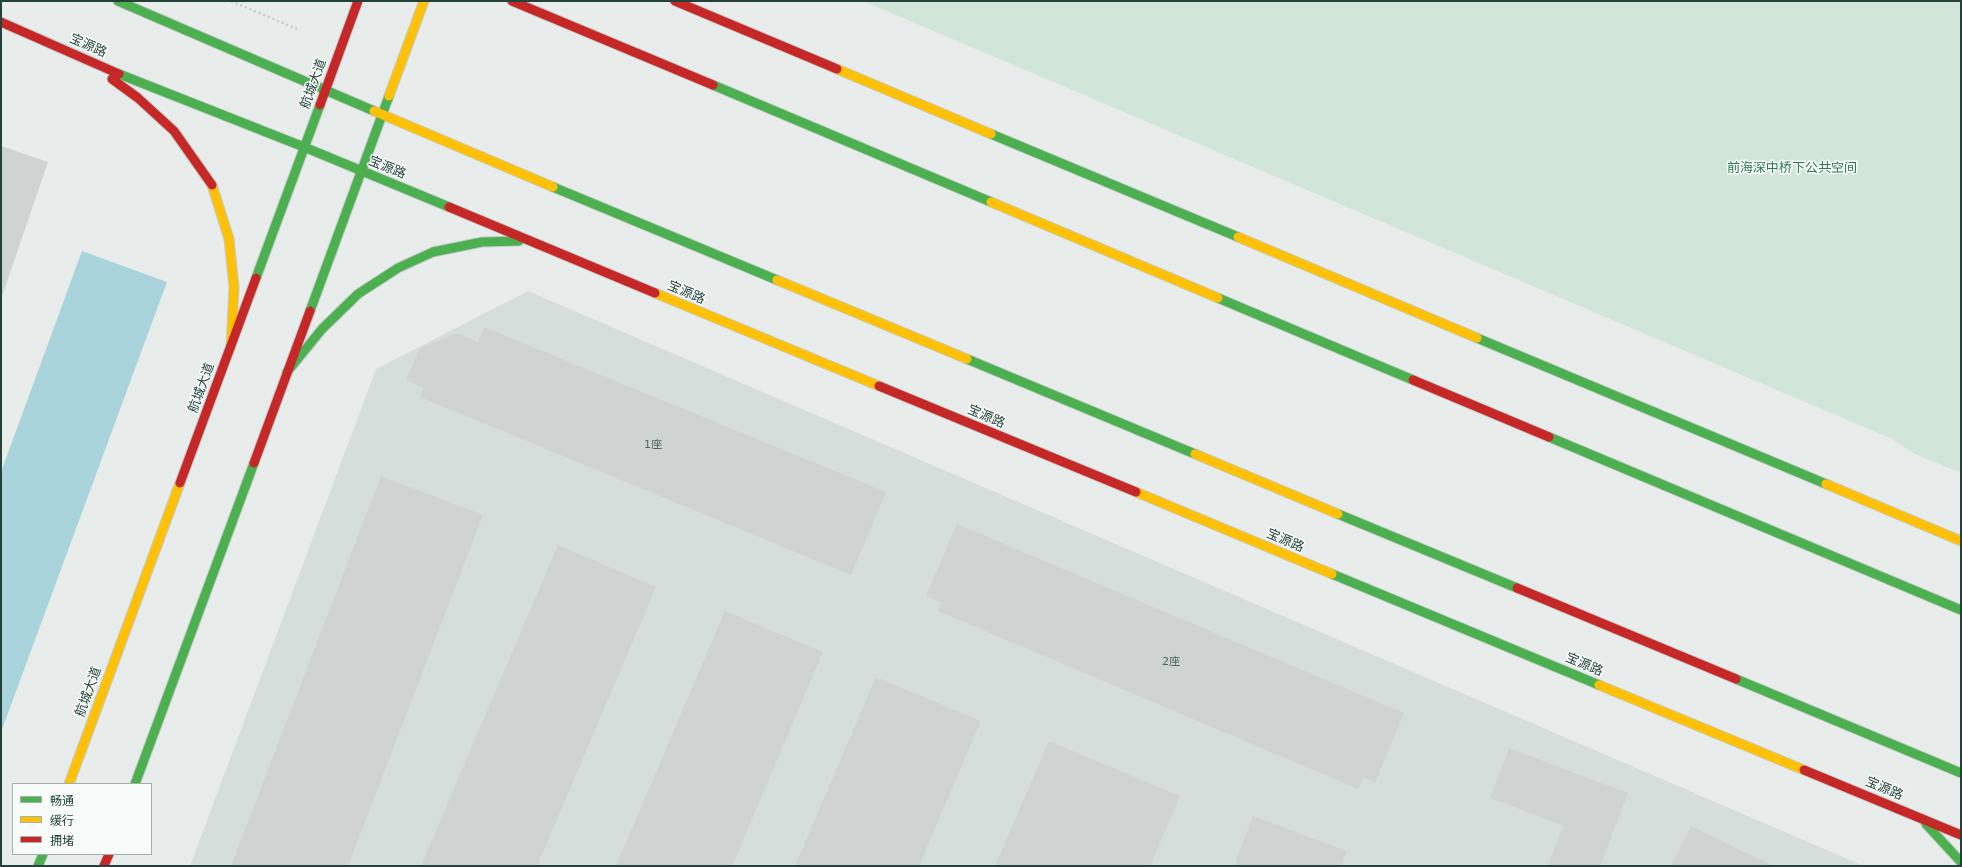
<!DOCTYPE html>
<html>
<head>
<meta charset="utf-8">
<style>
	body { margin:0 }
	#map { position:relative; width:1962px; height:867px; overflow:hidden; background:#e8edeb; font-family:"DejaVu Sans","Noto Sans SC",sans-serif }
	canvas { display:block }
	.frame { position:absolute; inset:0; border:2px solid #24423a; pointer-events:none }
	.legend { position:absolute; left:12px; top:783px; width:140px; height:72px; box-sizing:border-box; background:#f7fbf9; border:1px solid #a3b1ad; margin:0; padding:5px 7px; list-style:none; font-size:12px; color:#24423a }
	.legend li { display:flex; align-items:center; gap:8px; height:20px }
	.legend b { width:20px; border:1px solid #a3b1ad }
</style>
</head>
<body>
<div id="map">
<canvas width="1962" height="867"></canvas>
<div class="frame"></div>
<ul class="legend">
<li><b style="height:5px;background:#4caf50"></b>畅通</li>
<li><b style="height:5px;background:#ffc107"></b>缓行</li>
<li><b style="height:5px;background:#c62828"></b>拥堵</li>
</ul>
</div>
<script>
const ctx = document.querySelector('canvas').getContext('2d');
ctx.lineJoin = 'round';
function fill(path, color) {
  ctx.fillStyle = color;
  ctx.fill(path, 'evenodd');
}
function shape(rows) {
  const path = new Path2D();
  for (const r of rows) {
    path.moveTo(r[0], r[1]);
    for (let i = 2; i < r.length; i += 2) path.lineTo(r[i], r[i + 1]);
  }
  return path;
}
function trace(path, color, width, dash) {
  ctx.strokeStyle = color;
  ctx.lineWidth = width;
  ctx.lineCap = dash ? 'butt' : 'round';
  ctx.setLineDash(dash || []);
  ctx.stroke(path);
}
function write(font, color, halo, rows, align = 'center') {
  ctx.font = font + ' "DejaVu Sans","Noto Sans SC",sans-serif';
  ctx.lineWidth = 3;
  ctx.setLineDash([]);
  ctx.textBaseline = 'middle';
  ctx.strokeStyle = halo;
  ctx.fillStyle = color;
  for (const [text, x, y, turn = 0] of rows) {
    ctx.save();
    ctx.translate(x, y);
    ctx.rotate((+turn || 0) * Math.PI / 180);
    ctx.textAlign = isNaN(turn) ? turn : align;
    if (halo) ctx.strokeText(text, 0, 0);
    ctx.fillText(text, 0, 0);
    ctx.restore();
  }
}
fill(shape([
	[528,291,1864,866,190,866,376,369]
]), '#d6dedb');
fill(shape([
	[863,1,1961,1,1961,473,1915,454,1892,439]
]), '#d1e6d8');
fill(shape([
	[82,251,167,282,1,732,1,472]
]), '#a9d4db');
fill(shape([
	[1,146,48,162,1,299],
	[484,327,886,492,851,575,420,397,424,388,406,380,420,348,457,333,478,342],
	[381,476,483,515,348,866,231,866],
	[957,524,1404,713,1375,783,1363,777,1358,789,938,611,942,603,926,596],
	[558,545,656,587,537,866,421,866],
	[725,611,823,652,732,866,616,866],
	[876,677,981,721,919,866,795,866],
	[1049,741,1180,796,1150,866,995,866],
	[1509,748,1628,793,1600,866,1548,866,1563,826,1490,798],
	[1253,816,1347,851,1341,866,1234,866],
	[1691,826,1773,866,1671,866]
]), '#cfd4d2');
const fast = shape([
	[118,1,374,111],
	[119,74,304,147,449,207],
	[713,85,991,202],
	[991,134,1238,237],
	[553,187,777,280],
	[256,278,320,105],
	[1218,298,1413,380],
	[310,311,389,96],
	[1477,338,1826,484],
	[967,359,1195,454],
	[287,372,322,329,358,294,398,268,433,252,482,242,519,241],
	[1549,437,1961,610],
	[1338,514,1517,588],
	[1332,574,1599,685],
	[1736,679,1961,773],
	[135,784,254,463],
	[1926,824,1961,862],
	[38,866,43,854]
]);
const slow = shape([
	[837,69,991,134],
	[389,96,424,1],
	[374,111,553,187],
	[212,185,229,239,234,287,231,347],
	[991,202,1218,298],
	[1238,237,1477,338],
	[777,280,967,359],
	[655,293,879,386],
	[1195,454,1338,514],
	[1826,484,1961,541],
	[1136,492,1332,574],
	[1599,685,1804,770],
	[69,784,180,483]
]);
const jam = shape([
	[512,1,713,85],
	[675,1,837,69],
	[1,22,119,74],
	[112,79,138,98,174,131,212,185],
	[320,105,358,1],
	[449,207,655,293],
	[1413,380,1549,437],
	[879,386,1136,492],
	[254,463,310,311],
	[180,483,256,278],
	[1517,588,1736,679],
	[1804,770,1961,835],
	[104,866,109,854]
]);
trace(fast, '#c3cbc8', 11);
trace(slow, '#c3cbc8', 11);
trace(jam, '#c3cbc8', 11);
trace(shape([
	[231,1,297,29]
]), '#c3ccca', 2.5, [2, 3]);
trace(fast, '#4caf50', 9);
trace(slow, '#ffc107', 9);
trace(jam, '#c62828', 9);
write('11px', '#506761', null, [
	["1座",653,445],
	["2座",1171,662]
]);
write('13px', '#24423a', '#f7fbf9', [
	["宝源路",88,46,24],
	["航城大道",314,84,-70],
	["宝源路",387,168,22],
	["宝源路",686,293,23],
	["航城大道",202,388,-70],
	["宝源路",986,417,23],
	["宝源路",1285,541,23],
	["宝源路",1584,665,23],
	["航城大道",89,692,-70],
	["宝源路",1884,789,23]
]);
write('13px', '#2d7a4b', '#f7fbf9', [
	["前海深中桥下公共空间",1792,169]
]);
</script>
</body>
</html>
